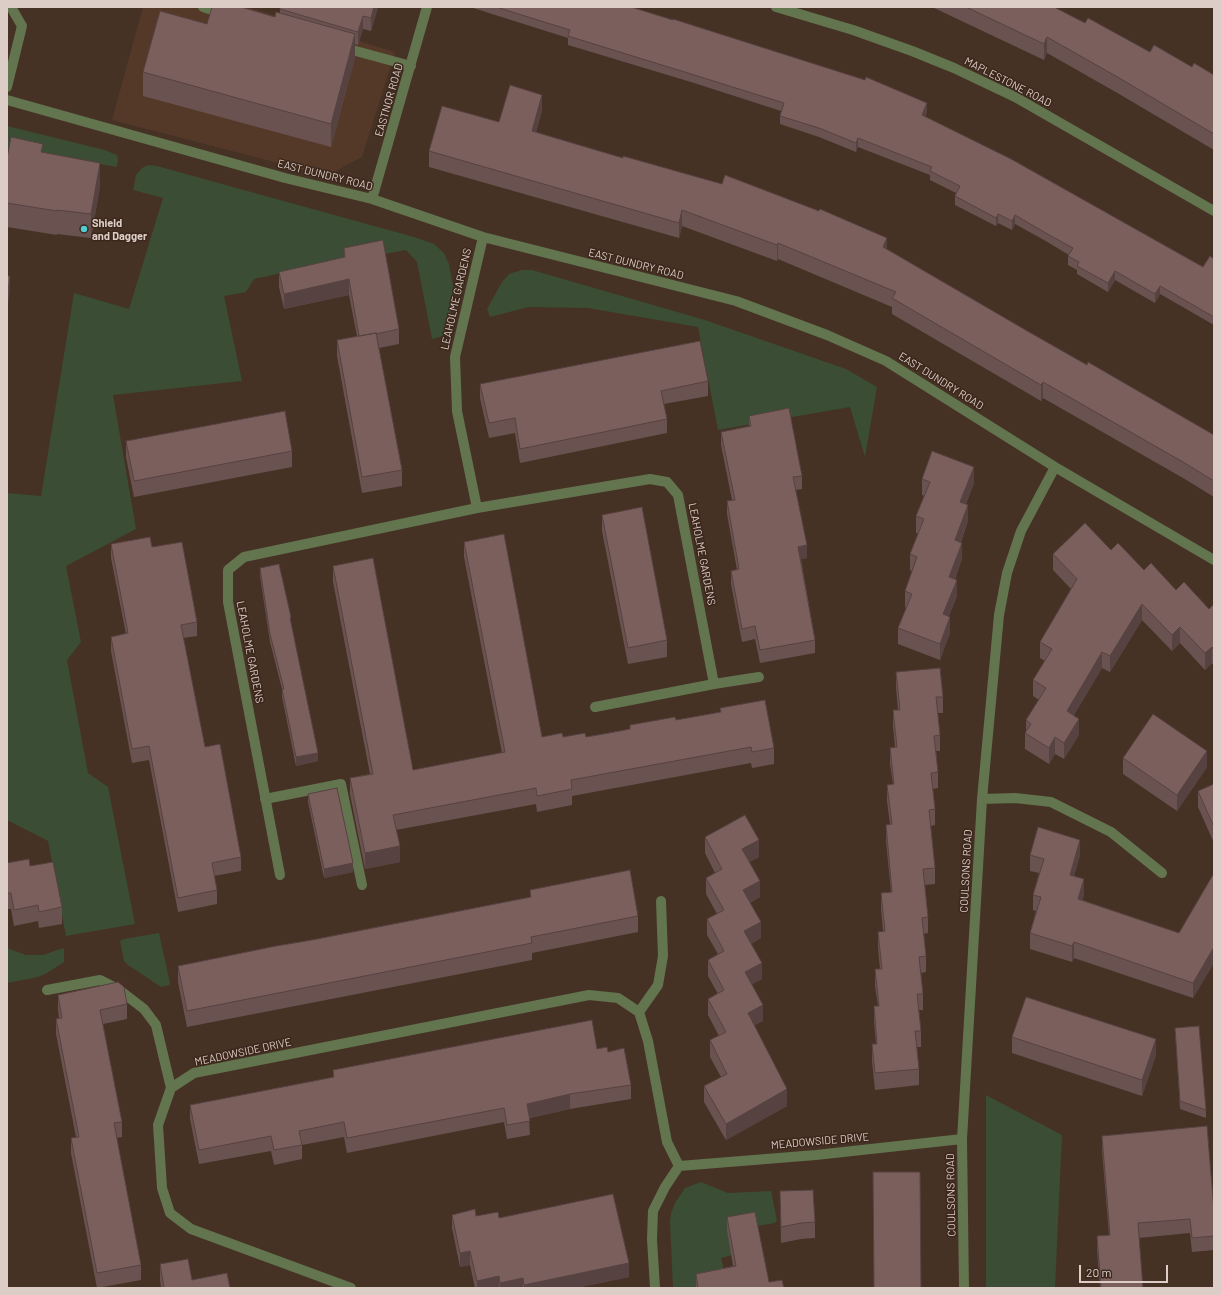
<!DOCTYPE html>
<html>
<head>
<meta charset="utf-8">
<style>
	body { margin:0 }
	#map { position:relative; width:1221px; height:1295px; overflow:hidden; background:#463125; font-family:Barlow,sans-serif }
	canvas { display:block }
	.frame { position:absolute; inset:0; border:8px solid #dccec7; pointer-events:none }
	.scale { position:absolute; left:1079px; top:1265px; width:89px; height:18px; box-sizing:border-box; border:2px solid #dccec7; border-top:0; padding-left:5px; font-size:12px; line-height:14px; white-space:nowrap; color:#dccec7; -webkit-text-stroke:3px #3b271b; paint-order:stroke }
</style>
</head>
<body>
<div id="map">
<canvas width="1221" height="1295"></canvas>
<div class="frame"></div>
<div class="scale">20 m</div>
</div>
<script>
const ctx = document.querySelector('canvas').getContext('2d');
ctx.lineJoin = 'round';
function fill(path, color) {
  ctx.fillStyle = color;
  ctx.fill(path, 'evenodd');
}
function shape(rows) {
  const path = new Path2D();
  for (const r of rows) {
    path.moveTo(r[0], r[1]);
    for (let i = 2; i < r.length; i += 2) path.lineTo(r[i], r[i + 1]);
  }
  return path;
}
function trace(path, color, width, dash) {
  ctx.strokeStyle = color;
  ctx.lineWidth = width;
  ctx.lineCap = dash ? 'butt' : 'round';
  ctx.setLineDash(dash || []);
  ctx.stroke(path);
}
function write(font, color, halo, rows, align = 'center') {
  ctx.font = font + ' Barlow,sans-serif';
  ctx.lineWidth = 3;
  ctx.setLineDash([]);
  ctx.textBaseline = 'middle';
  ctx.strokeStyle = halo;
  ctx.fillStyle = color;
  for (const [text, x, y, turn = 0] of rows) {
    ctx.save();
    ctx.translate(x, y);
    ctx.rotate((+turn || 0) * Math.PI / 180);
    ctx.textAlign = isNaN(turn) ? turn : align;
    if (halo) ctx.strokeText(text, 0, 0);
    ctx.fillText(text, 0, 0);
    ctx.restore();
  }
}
fill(shape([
	[143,7,247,7,395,52,362,157,334,172,317,173,112,120]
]), '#543929');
fill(shape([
	[7,126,105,150,117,155,118,159,117,167,7,147],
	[148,165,157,166,414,237,434,244,444,253,449,264,453,286,452,308,443,336,432,339,417,262,406,250,277,274,254,279,246,292,224,296,242,381,113,395,136,529,66,566,81,642,67,660,88,773,108,787,135,924,66,936,48,841,7,820,7,493,41,496,74,293,129,309,163,198,133,190,136,175,142,168],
	[522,270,532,270,705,320,846,369,877,387,865,457,850,407,718,430,698,327,588,308,529,307,490,317,487,309,502,282,509,274],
	[159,933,170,983,169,985,161,987,128,965,124,961,120,941,124,939],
	[7,948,26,955,43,955,63,948,64,949,64,962,47,973,38,977,7,983],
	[986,1095,1062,1135,1055,1288,986,1288],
	[701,1182,728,1193,771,1191,777,1220,775,1223,727,1231,732,1255,721,1258,727,1282,696,1288,673,1288,670,1222,671,1213,675,1203,685,1188]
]), '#3b4d34');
trace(shape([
	[203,7,222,13],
	[776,7,853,30,912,51,954,68,1015,97,1214,211],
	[341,47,411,66],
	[7,87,22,26,11,7],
	[7,100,285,178,372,199,483,237,736,301,827,335,886,361,1055,467,1214,560],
	[372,199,427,7],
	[477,508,457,411,455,357,483,237],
	[714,684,759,677],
	[265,799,341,784,362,885],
	[982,799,1015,798,1051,802,1111,832,1162,873],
	[280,875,228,602,228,570,244,557,477,508,650,479,667,482,678,495,714,684,595,707],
	[47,990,100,980,118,989,144,1009,156,1025,171,1088],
	[639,1012,658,985,663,956,661,901],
	[351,1288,191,1229,170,1213,162,1188,158,1125,171,1088,194,1073,589,995,618,998,639,1012,648,1041,667,1142,679,1166],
	[655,1288,652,1239,653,1211,665,1187,679,1166,816,1155,962,1139],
	[964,1288,962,1139,982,799,999,615,1007,573,1021,531,1055,467]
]), '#62754e', 10);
fill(shape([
	[280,7,378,7,371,31,363,29,358,45,355,44,355,58,331,147,143,96,143,72,207,24,275,17,280,13],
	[470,7,631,7,927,112,925,117,1203,267,1214,259,1214,325,1160,294,1155,303,1115,280,1108,292,1077,274,1077,270,1068,265,1068,256,1069,255,1044,240,1015,224,1012,230,998,223,996,226,955,205,955,196,956,193,930,180,930,175,858,147,856,152,819,137,780,124,780,116,781,111,691,82,568,45,568,38],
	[932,7,1054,7,1085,23,1150,52,1214,75,1214,150,1114,91,1047,53,1044,60],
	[542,111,536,132,887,249,1029,332,1087,365,1214,435,1214,497,1183,478,1043,398,1041,401,921,331,892,314,892,307,778,259,777,261,682,226,679,238,429,167,429,151,499,122],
	[43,152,100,187,91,238,57,234,57,235,7,227,7,158],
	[344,248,399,329,399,344,379,348,402,470,402,486,362,493,337,356,337,340,357,336,349,295,284,309,279,287,279,272,344,258],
	[708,381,708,396,664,404,667,419,667,433,520,463,515,433,489,438,480,398,480,384],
	[749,416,802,476,802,489,796,490,807,558,801,559,815,640,815,653,760,663,755,639,742,642,731,584,731,571,737,570,727,514,727,501,732,500,721,445,721,432,749,426],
	[126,441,292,451,292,467,134,497,126,457],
	[922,479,974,483,966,504,968,521,961,542,962,559,955,579,957,596,949,616,950,633,940,660,898,644,898,628,906,608,905,607,905,591,912,571,910,570,910,554,918,533,916,533,916,516,924,496,922,495],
	[602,515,667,640,667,657,628,664,602,531],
	[464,542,542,737,586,737,630,729,630,725,676,720,720,712,720,708,774,748,774,764,752,768,751,763,572,796,572,805,537,812,536,804,396,830,400,862,365,869,350,794,350,778,370,774,333,582,333,566,413,770,502,753,464,557],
	[111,544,152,547,197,622,197,636,183,638,205,747,241,857,241,871,214,876,217,890,217,904,178,912,149,760,132,763,111,651,111,637,126,634,111,558],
	[1111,550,1176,590,1209,609,1214,604,1214,666,1212,663,1205,670,1180,643,1172,651,1142,620,1110,672,1102,668,1074,715,1079,735,1064,759,1055,754,1049,764,1025,749,1025,733,1026,732,1026,720,1039,700,1033,696,1033,680,1045,661,1040,658,1040,642,1071,589,1053,570,1053,554],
	[260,568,291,617,291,623,318,761,296,766,282,697,282,689,270,642,260,576],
	[896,672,943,697,943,713,938,713,940,735,940,751,936,751,938,772,938,788,933,789,935,809,935,825,931,826,935,868,935,884,925,885,928,917,928,933,923,934,926,956,926,972,921,973,923,994,923,1010,919,1010,921,1031,921,1047,917,1047,919,1069,919,1085,875,1090,872,1061,872,1044,876,1044,874,1022,874,1006,878,1006,875,986,875,969,880,969,878,948,878,932,883,931,881,909,881,893,891,892,886,841,886,825,890,824,887,801,887,785,893,784,890,764,890,748,895,747,893,726,893,710,898,710,896,688],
	[1123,758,1207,767,1177,811,1123,774],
	[1214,784,1214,843,1198,807,1198,791],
	[308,794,353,872,324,878,308,802],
	[705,837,759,857,749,862,760,897,750,903,761,938,751,944,762,979,752,984,763,1021,754,1025,787,1106,726,1140,704,1102,704,1086,721,1077,710,1057,710,1040,719,1036,708,1015,708,999,718,994,708,976,708,960,718,954,707,935,707,919,717,914,706,894,706,878,715,873,705,853],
	[1030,855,1080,855,1074,876,1084,895,1082,900,1179,933,1214,873,1214,963,1193,998,1074,958,1072,962,1030,949,1030,933,1036,911,1033,910,1033,895,1039,873,1030,871],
	[7,863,30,866,62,907,62,924,39,928,38,921,14,926,11,909,7,909],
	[530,890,638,916,638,932,532,953,532,960,187,1027,178,982,178,966,530,897],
	[58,995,127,1004,127,1019,103,1024,122,1122,122,1137,116,1138,141,1265,141,1280,97,1288,71,1153,71,1138,76,1137,56,1034,56,1019,59,1018,58,1010],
	[1175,1028,1206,1110,1206,1118,1180,1109],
	[1012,1037,1156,1055,1142,1096,1012,1053],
	[597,1049,608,1052,631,1085,631,1099,570,1109,529,1118,530,1135,507,1139,504,1122,347,1153,344,1137,302,1145,302,1159,274,1165,271,1151,199,1164,190,1119,190,1105,333,1078,333,1070],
	[1102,1136,1214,1211,1214,1250,1192,1252,1190,1233,1139,1238,1143,1288,1100,1288,1097,1250,1097,1236,1109,1235,1102,1150],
	[780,1191,815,1222,815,1238,801,1239,781,1243],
	[452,1215,499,1218,629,1277,576,1288,475,1288,470,1265,460,1267,452,1228],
	[727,1217,769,1282,784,1288,696,1288,696,1274,733,1266,727,1231],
	[160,1264,192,1280,230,1288,161,1288,160,1280]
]), '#6a5250');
fill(shape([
	[374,7,378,7,371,31,371,18],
	[363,16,363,29,358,45,358,32],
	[355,34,355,58,331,147,331,124],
	[1047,37,1047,53,1044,60,1044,44],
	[542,95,542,111,532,146,532,131],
	[927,103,927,112,922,124,922,115],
	[858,138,858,147,856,152,856,143],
	[100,163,100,187,91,238,91,214],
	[682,210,682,226,679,238,679,223],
	[998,214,998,223,996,226,996,218],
	[1015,215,1015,224,1012,230,1012,221],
	[887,238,887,254,883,247],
	[778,243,778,259,777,261,777,245],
	[1115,271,1115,280,1108,292,1108,283],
	[10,276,10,290,7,312,7,299],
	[349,279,349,295,284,309,284,294],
	[1160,286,1160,294,1155,303,1155,294],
	[1043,382,1043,398,1041,401,1041,385],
	[974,467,974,483,960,518,960,502],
	[968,505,968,521,955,556,955,540],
	[962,543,962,559,949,593,949,577],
	[807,545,807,558,798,560,798,547],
	[957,580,957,596,943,630,943,614],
	[1142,604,1142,620,1110,672,1110,656],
	[950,617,950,633,940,660,940,644],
	[1180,627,1180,643,1172,651,1172,635],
	[1212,647,1212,663,1205,670,1205,653],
	[1102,652,1102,668,1067,727,1067,711],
	[1079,719,1079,735,1064,759,1064,743],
	[1055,737,1055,754,1049,764,1049,748],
	[1207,751,1207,767,1177,811,1177,795],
	[318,753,318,761,296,766,296,757],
	[759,840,759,857,742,865,742,849],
	[1080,840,1080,855,1070,891,1070,875],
	[400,846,400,862,365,869,365,853],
	[353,863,353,872,324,878,324,869],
	[1084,879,1084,895,1078,915,1078,899],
	[760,881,760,897,743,906,743,890],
	[761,922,761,938,744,947,744,931],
	[1074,942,1074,958,1072,962,1072,946],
	[1214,947,1214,963,1193,998,1193,983],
	[762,963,762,979,745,988,745,972],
	[763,1005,763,1021,748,1029,748,1013],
	[1156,1039,1156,1055,1142,1096,1142,1080],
	[787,1089,787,1106,726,1140,726,1124],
	[570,1094,570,1109,527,1119,527,1104],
	[470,1251,470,1265,460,1267,460,1253],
	[629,1263,629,1277,576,1288,524,1288,524,1285],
	[499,1276,499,1288,477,1288,477,1281],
	[523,1278,523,1288,500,1288,500,1283]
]), '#564241');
const building = shape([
	[212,7,241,7,275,17,276,12,355,34,331,124,143,72,160,11,207,24,212,7],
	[280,7,374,7,371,18,363,16,358,32,280,9,280,7],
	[496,7,631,7,673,20,673,19,865,80,866,77,927,103,922,115,1011,159,1203,267,1210,256,1214,259,1214,317,1160,286,1155,294,1115,271,1108,283,1077,266,1079,262,1068,256,1073,248,1044,232,1015,215,1012,221,998,214,996,218,955,196,960,186,930,171,932,167,858,138,856,143,819,128,780,116,784,103,691,74,568,36,570,30,496,7],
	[966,7,1054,7,1085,23,1088,18,1150,52,1154,45,1192,67,1194,63,1214,75,1214,134,1114,75,1047,37,1044,44,966,7],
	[510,85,542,95,532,131,623,158,623,156,722,184,725,175,819,211,820,209,887,238,883,247,1029,332,1087,365,1088,362,1214,435,1214,481,1183,462,1043,382,1041,385,921,315,892,298,896,292,778,243,777,245,682,210,679,223,429,151,442,106,499,122,510,85],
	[11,137,43,144,41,152,100,163,91,214,57,210,57,211,7,203,7,158,11,137],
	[383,240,399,329,376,334,376,333,359,336,349,279,284,294,279,272,345,257,344,248,383,240],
	[7,276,10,276,7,299,7,276],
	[376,333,402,470,362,477,337,340,376,333],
	[700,341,708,381,661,391,667,419,520,449,515,418,489,423,480,384,700,341],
	[789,408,802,476,793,477,807,545,798,547,815,640,760,650,755,626,742,629,731,571,739,569,727,501,735,500,721,432,751,426,749,416,789,408],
	[285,411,292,451,134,481,126,441,285,411],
	[932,451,974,467,960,502,968,505,955,540,962,543,949,577,957,580,943,614,950,617,940,644,898,628,912,594,905,591,917,557,910,554,924,519,916,516,930,482,922,479,932,451],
	[642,507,667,640,628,648,602,515,642,507],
	[1085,523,1111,550,1118,543,1144,570,1151,563,1176,590,1184,582,1209,609,1214,604,1214,650,1212,647,1205,653,1180,627,1172,635,1142,604,1110,656,1102,652,1067,711,1079,719,1064,743,1055,737,1049,748,1025,733,1031,724,1026,720,1046,688,1033,680,1052,649,1040,642,1077,579,1053,554,1085,523],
	[504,534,542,737,562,733,563,737,585,733,586,737,609,733,630,729,630,725,675,717,676,720,721,712,720,708,765,700,774,748,752,752,751,747,571,780,572,789,537,796,536,788,393,815,400,846,365,853,350,778,373,774,333,566,373,558,413,770,505,752,464,542,504,534],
	[150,537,152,547,182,542,197,622,181,625,205,747,220,744,241,857,212,863,217,890,178,898,149,746,132,749,111,637,128,633,111,544,150,537],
	[279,564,291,617,290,618,318,753,296,757,282,689,284,689,270,634,260,568,279,564],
	[940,668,943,697,936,697,940,735,934,736,938,772,931,773,935,809,929,810,935,868,923,869,928,917,922,918,926,956,919,957,923,994,917,994,921,1031,915,1031,919,1069,875,1073,872,1044,877,1044,874,1006,879,1006,875,969,882,969,878,932,885,931,881,893,892,892,886,825,892,824,887,785,894,784,890,748,897,747,893,710,900,710,896,672,940,668],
	[1153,714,1207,751,1177,795,1123,758,1153,714],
	[1214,784,1214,827,1198,791,1214,784],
	[337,788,353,863,324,869,308,794,337,788],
	[745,815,759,840,742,849,760,881,743,890,761,922,744,931,762,963,745,972,763,1005,748,1013,787,1089,726,1124,704,1086,727,1074,710,1040,726,1032,708,999,724,990,708,960,724,951,707,919,724,910,706,878,722,869,705,837,745,815],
	[1038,827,1080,840,1070,875,1084,879,1078,899,1179,933,1214,873,1214,947,1193,983,1074,942,1072,946,1030,933,1041,897,1033,895,1044,859,1030,855,1038,827],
	[29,859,30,866,53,862,62,907,39,912,38,905,14,910,11,893,7,893,7,863,29,859],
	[630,870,638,916,531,937,532,943,187,1011,178,966,276,946,312,940,531,897,530,890,630,870],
	[118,982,124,987,127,1004,100,1010,122,1122,114,1123,141,1265,97,1273,71,1138,79,1137,56,1019,62,1018,58,995,118,982],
	[1026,997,1156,1039,1142,1080,1012,1037,1026,997],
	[592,1020,597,1049,607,1047,608,1052,624,1048,631,1085,570,1094,527,1104,530,1121,507,1125,504,1108,347,1138,344,1122,299,1131,302,1145,274,1150,271,1136,199,1150,190,1105,334,1077,333,1070,592,1020],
	[1199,1026,1206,1110,1180,1101,1175,1028,1199,1026],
	[1207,1126,1214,1211,1214,1236,1192,1238,1190,1219,1138,1223,1143,1288,1101,1288,1097,1236,1110,1235,1102,1136,1207,1126],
	[873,1172,920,1172,921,1288,874,1288,873,1172],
	[813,1190,815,1222,801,1223,781,1227,780,1191,813,1190],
	[613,1194,629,1263,524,1285,523,1278,500,1283,499,1276,477,1281,470,1251,460,1253,452,1215,475,1209,476,1216,498,1212,499,1218,613,1194],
	[755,1212,769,1282,782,1280,784,1288,698,1288,696,1274,736,1266,727,1217,755,1212],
	[188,1259,192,1280,227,1273,230,1288,164,1288,160,1264,188,1259]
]);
fill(building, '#7b5f5d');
trace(building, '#564241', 1);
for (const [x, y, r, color] of [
	[84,229,4,"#51ccd2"]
]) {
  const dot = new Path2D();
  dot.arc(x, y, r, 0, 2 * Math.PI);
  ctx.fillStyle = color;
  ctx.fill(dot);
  trace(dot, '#3b271b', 1.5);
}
write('11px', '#dccec7', '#3b271b', [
	["MAPLESTONE ROAD",1008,82,27],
	["EASTNOR ROAD",389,100,-74],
	["EAST DUNDRY ROAD",325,175,14],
	["EAST DUNDRY ROAD",636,264,14],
	["LEAHOLME GARDENS",456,299,-77],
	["EAST DUNDRY ROAD",941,381,32],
	["LEAHOLME GARDENS",702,554,79],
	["LEAHOLME GARDENS",250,652,79],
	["COULSONS ROAD",966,871,-87],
	["MEADOWSIDE DRIVE",243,1052,-12],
	["MEADOWSIDE DRIVE",820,1141,-5],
	["COULSONS ROAD",951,1195,-91]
]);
write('bold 11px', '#dccec7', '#3b271b', [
	["Shield",92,223],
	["and Dagger",92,236]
], 'left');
</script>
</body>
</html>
